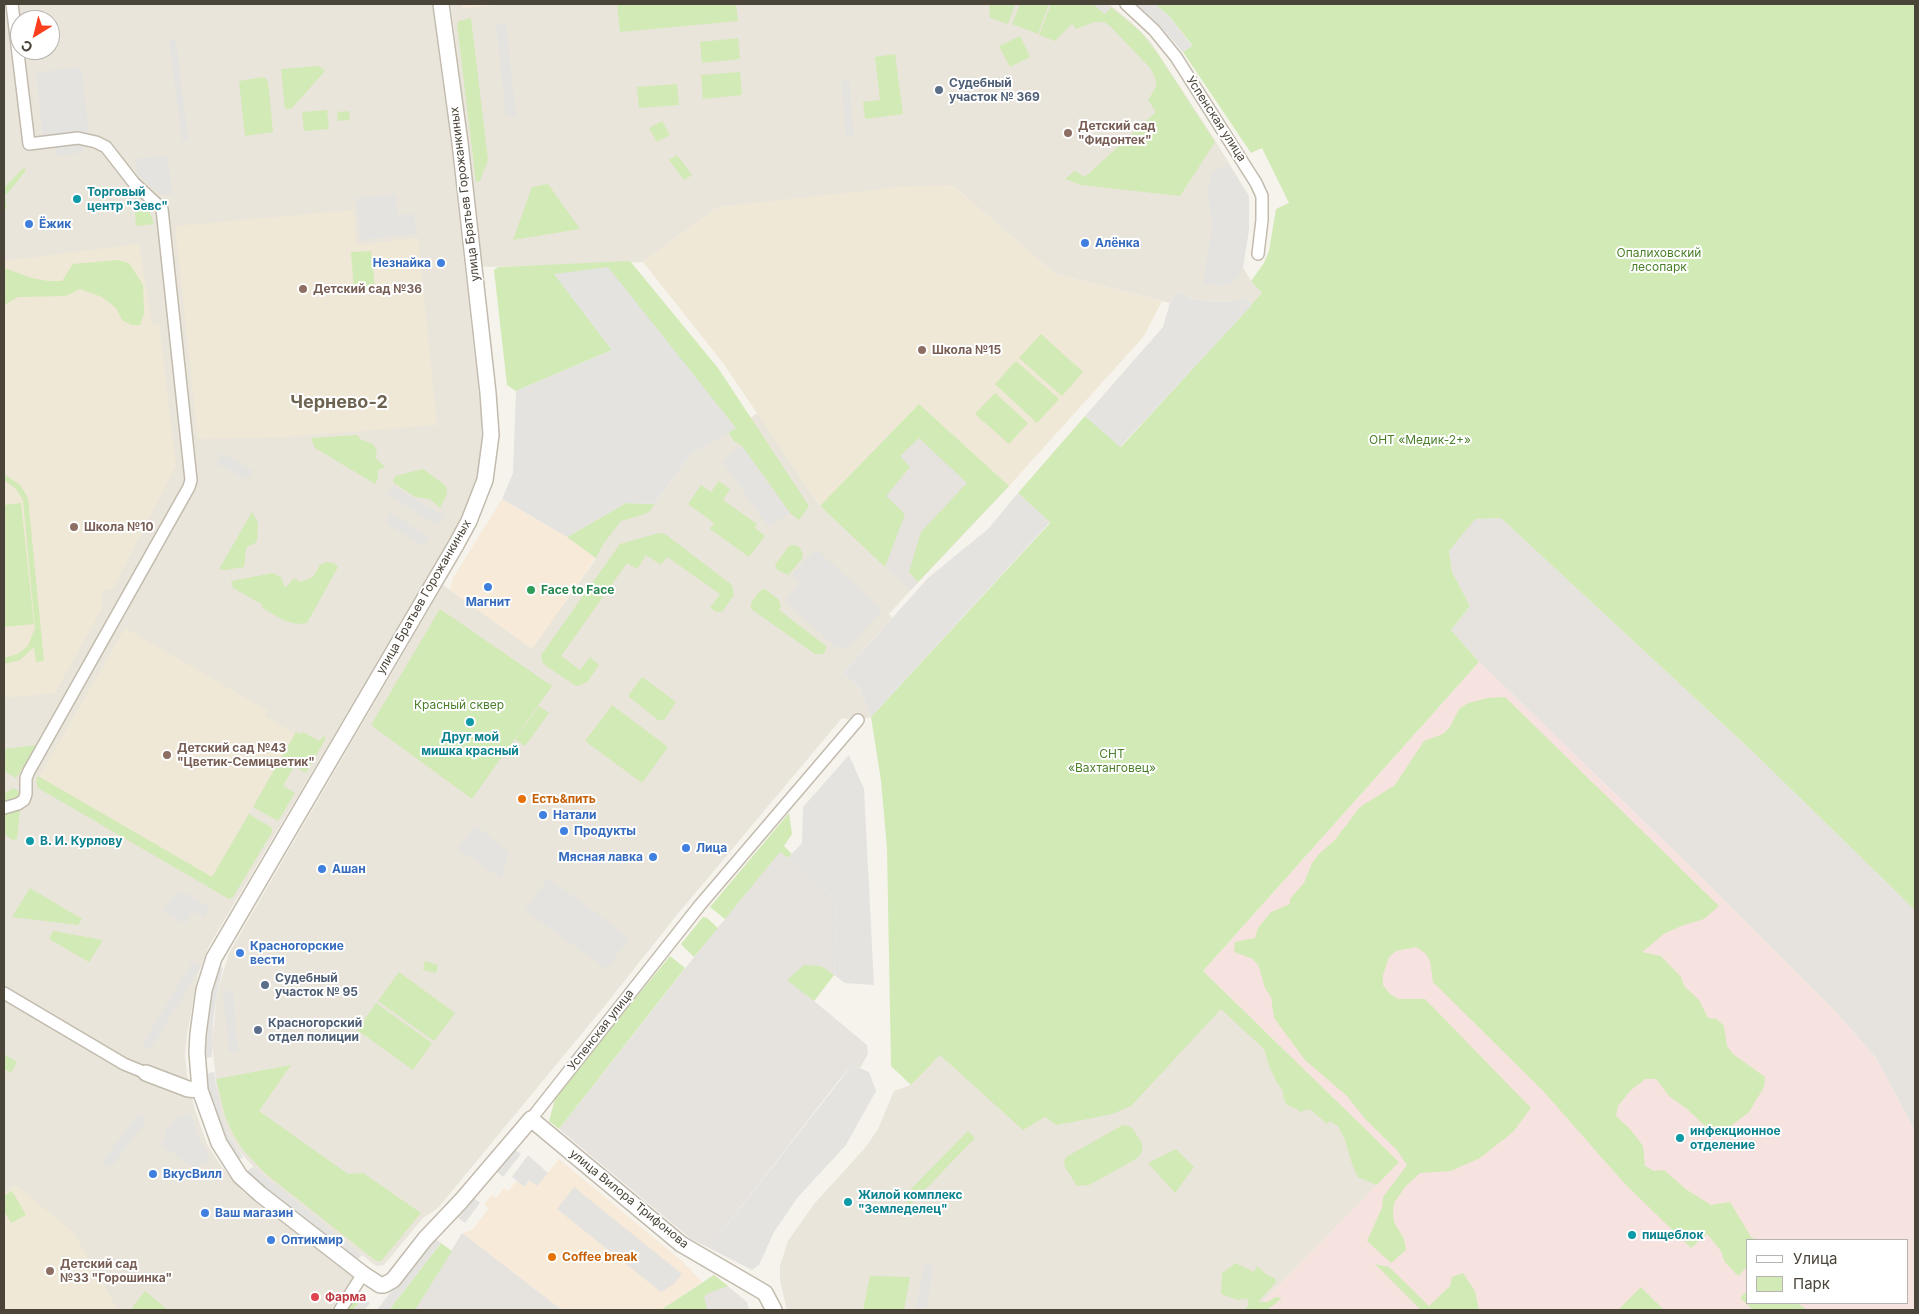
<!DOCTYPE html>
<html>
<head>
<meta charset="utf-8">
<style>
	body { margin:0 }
	#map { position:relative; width:1919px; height:1314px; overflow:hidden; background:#f6f3ec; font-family:Inter,sans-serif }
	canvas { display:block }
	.frame { position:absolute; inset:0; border:5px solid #4b4439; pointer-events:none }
	.legend { position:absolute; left:1746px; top:1239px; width:162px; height:65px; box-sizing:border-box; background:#fff; border:1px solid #b7b4b0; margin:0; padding:6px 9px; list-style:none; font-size:15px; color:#4b4439 }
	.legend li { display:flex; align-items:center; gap:10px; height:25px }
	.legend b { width:25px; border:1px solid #b7b4b0 }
	.north { position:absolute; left:10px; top:10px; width:50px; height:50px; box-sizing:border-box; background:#fff; border:1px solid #b7b4b0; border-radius:50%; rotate:216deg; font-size:14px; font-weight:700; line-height:20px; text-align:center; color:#4b4439 }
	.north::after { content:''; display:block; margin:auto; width:18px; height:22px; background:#fc3f1d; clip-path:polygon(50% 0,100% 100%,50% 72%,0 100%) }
</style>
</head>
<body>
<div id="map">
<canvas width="1919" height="1314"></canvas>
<div class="frame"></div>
<ul class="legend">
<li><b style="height:6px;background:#fff"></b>Улица</li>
<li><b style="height:14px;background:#d2eab5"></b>Парк</li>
</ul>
<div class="north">С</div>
</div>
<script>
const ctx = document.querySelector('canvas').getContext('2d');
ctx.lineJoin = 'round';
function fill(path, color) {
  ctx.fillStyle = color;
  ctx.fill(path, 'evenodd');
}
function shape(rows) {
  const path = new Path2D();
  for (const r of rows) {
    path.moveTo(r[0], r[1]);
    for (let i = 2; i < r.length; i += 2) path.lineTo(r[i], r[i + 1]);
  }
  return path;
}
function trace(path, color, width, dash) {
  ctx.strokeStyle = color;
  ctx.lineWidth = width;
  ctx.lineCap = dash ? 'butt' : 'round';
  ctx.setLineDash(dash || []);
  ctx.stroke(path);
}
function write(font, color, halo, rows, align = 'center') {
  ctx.font = font + ' Inter,sans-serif';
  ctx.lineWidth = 4;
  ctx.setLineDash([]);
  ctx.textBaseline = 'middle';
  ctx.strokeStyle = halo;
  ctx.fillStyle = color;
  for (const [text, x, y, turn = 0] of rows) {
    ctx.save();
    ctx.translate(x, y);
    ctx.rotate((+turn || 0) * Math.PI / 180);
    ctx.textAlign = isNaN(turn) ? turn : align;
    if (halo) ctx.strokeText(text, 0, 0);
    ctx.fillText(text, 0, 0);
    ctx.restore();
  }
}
fill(shape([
	[4,4,432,4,451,145,481,414,482,452,479,468,475,487,458,525,209,946,198,974,187,1035,185,1056,187,1075,195,1110,207,1144,219,1163,243,1192,352,1276,352,1281,331,1310,4,1310],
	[20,20,50,20,50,50,20,50],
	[451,4,1109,4,1131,22,1150,41,1213,137,1249,196,1249,229,1243,267,1251,281,1262,293,1252,305,1246,298,1228,302,1206,301,1192,299,1177,292,1170,303,1055,274,952,185,718,207,643,262,483,267],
	[758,413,820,506,910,591,889,614,892,618,843,673,860,688,871,717,858,720,842,718,676,916,607,1003,438,1208,423,1218,384,1265,376,1266,262,1176,241,1153,229,1136,222,1118,218,1101,212,1043,217,993,229,953,443,585,532,648,596,559,567,537,654,504,691,454],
	[1203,971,1399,1162,1255,1310,787,1310,780,1280,780,1266,788,1241,814,1204,865,1148,878,1129,894,1091,911,1085,940,1055]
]), '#eae5da');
fill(shape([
	[462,4,505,4,463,8],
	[502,499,567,537,596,558,532,649,450,590,453,578],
	[559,1159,683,1262,702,1282,661,1310,562,1310,462,1233,472,1230,489,1208,484,1204,492,1195,496,1198,504,1188,508,1191,517,1181,524,1187,529,1180,537,1186]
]), '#f7ead8');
fill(shape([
	[919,404,1009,486,910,591,820,506],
	[1501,518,1751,750,1915,910,1915,1131,1876,1058,1834,1010,1690,866,1479,662,1451,630,1470,606,1452,572,1449,551,1474,519],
	[780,851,837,900,834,975,814,1001,867,1045,868,1054,860,1068,852,1065,839,1080,709,1248,691,1239,559,1129,691,961],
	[462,1233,562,1310,415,1310],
	[714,1275,747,1302,749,1310,661,1310]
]), '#e6e2dd');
fill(shape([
	[952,185,1055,274,1162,301,1144,336,1009,486,919,404,820,506,723,363,643,262,718,207,900,187],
	[354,210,357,245,418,238,437,425,285,437,198,439,175,226],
	[139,244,152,325,159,324,176,466,113,588,102,591,102,608,55,693,4,698,4,261],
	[125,628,268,711,265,716,295,734,212,877,39,777],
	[16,1185,74,1233,118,1310,4,1310,4,1192]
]), '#efe8d6');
fill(shape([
	[1479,662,1690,866,1834,1010,1876,1058,1915,1131,1915,1310,1255,1310,1399,1162,1203,971],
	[1748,1240,1908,1240,1908,1303,1748,1303]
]), '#f6e3e0');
fill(shape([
	[617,4,736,4,738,21,620,32],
	[989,4,1013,4,1015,5,1008,24,990,18],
	[1020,4,1049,4,1038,34,1012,24],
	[1051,4,1093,4,1105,14,1111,7,1141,32,1158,54,1215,142,1180,196,1081,185,1065,179,1075,171,1085,177,1156,112,1148,100,1156,87,1156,80,1151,69,1110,26,1104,22,1094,22,1076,29,1072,24,1055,41,1039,35],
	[1155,4,1915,4,1915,910,1751,750,1501,518,1475,519,1449,551,1452,572,1470,606,1451,630,1479,662,1203,971,1399,1162,1377,1185,1358,1177,1353,1167,1345,1140,1338,1126,1330,1121,1327,1124,1310,1109,1299,1112,1297,1109,1287,1105,1283,1097,1283,1091,1277,1083,1269,1066,1264,1049,1221,1009,1131,1106,1112,1114,1073,1122,1056,1125,1045,1117,1023,1130,940,1055,911,1085,891,1066,887,848,881,781,871,717,1050,523,1018,493,1085,416,1121,447,1262,293,1251,281,1264,263,1269,251,1276,209,1289,203,1262,148,1251,153,1183,52,1192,45,1170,17],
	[471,18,488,160,480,181,476,182,457,24,459,21],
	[1020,36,1030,57,1010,67,999,46],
	[738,38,740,59,702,63,700,42],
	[895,54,903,114,865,119,863,102,880,100,875,57],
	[319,66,325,71,292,108,285,109,281,69],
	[740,72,742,95,703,99,701,75],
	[264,77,268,81,273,132,245,136,239,81],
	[677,84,679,105,639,108,637,87],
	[327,110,329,129,304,131,302,112],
	[349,111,350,120,338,121,337,112],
	[662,121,670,135,657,142,649,128],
	[677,155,692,175,684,180,669,160],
	[23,168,26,170,25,172,5,196,7,209,4,209,4,188],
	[548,184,580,229,513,240,532,187],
	[136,198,149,211,154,224,136,226,134,199],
	[371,251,375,288,354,290,351,252],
	[117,260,129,263,143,285,144,313,140,325,131,325,122,320,116,308,102,297,80,289,66,296,18,297,4,305,4,268,32,278,48,281,62,281,73,264],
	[630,261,718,368,809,506,799,520,790,513,742,446,733,440,728,431,735,428,555,275,612,350,516,391,507,385,494,270,498,267],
	[1041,334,1083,372,1062,396,1019,358],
	[1016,361,1059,399,1037,423,995,384],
	[995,393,1028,423,1009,444,975,414],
	[919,404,1009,486,918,582,909,572,921,532,967,483,919,438,900,456,910,467,886,496,905,514,885,567,820,506],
	[357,435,360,439,373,444,377,450,375,457,385,467,378,470,378,478,375,484,315,448,311,438],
	[423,469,446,486,447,494,440,508,430,499,415,497,393,482,395,476],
	[4,474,20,485,28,498,44,661,36,662,34,647,20,660,4,664,4,658,18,654,28,646,35,628,23,500,16,489,4,480],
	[719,481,730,489,723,500,757,524,755,528,765,536,749,557,710,529,714,523,688,504,701,485,711,492],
	[21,503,34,624,4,627,4,505],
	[626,503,654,504,651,510,645,514,621,521,604,543,596,558,567,537],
	[252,512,258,523,257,541,254,544,248,546,246,549,244,567,225,570,219,569],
	[659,533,665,534,732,585,734,595,722,612,716,612,710,608,720,594,667,557,661,565,646,555,637,569,627,563,561,656,580,670,590,657,599,665,587,682,581,685,576,686,543,664,541,655,620,544],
	[795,545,800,548,803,554,802,559,788,575,777,570,775,565,789,546],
	[326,562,334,563,338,567,307,623,297,624,285,621,262,608,263,605,233,588,231,581,273,573,281,577,285,588,294,578,300,582,313,577,320,565],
	[765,589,779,600,781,606,779,610,826,646,826,650,823,654,815,654,751,609,751,603,757,594,761,590],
	[440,609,552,686,472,799,371,725],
	[642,677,676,702,664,720,658,720,628,696],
	[1505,697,1719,906,1704,919,1684,925,1665,933,1642,952,1661,956,1681,977,1684,986,1699,1000,1708,1018,1717,1019,1724,1026,1727,1046,1733,1054,1765,1077,1764,1087,1749,1112,1732,1125,1730,1129,1721,1132,1710,1131,1687,1109,1669,1096,1656,1079,1645,1079,1630,1091,1618,1106,1616,1116,1631,1130,1643,1146,1645,1166,1654,1171,1664,1170,1687,1190,1711,1205,1730,1202,1751,1237,1758,1240,1748,1240,1748,1266,1738,1276,1724,1261,1721,1251,1707,1234,1691,1248,1625,1184,1544,1092,1433,982,1430,961,1425,953,1416,947,1396,951,1389,957,1383,975,1383,985,1389,993,1398,999,1425,999,1531,1108,1513,1132,1480,1158,1451,1171,1420,1173,1405,1187,1394,1203,1393,1213,1394,1222,1404,1239,1406,1250,1391,1263,1367,1241,1382,1208,1383,1197,1407,1165,1396,1149,1366,1120,1347,1096,1305,1060,1274,1018,1271,997,1265,988,1259,967,1253,959,1234,952,1235,942,1255,938,1258,928,1271,912,1290,904,1290,899,1304,883,1312,863,1319,854,1335,840,1360,807,1395,785,1424,741,1443,734,1450,727,1459,709,1468,703,1488,698],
	[612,705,668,747,642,783,585,741],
	[539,706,549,713,525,746,515,739],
	[296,732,302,734,303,732,319,741,324,736,326,738,306,773,294,766,283,786,295,793,278,821,253,807],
	[37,745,16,778,4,771,4,749],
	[38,776,212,877,249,814,272,828,272,832,233,897,229,899,38,788,36,781],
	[14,788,20,793,18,799,4,802,4,793],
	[20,810,17,839,13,840,4,834,4,814],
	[789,813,792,834,784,846,792,854,788,858,780,852,725,919,710,907],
	[30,888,82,919,78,925,12,917],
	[703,917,707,918,718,928,694,957,681,944],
	[53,931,103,940,89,962,49,939],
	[670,956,685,968,559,1129,549,1121,556,1095],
	[425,961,438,965,436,973,423,970],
	[804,965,821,966,834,975,814,1001,787,980],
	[399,972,455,1013,434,1041,378,1001],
	[376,1003,432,1043,413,1070,357,1030],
	[4,1054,17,1062,11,1073,4,1069],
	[291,1065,259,1111,348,1174,363,1173,421,1213,381,1261,376,1261,266,1174,243,1150,233,1134,225,1116,216,1079],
	[1123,1125,1129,1126,1133,1129,1142,1144,1142,1151,1140,1155,1136,1159,1089,1185,1077,1186,1065,1167,1064,1162,1066,1157],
	[968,1131,975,1138,910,1205,903,1197],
	[1176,1149,1194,1167,1175,1193,1148,1163],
	[12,1191,26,1215,11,1223,4,1211,4,1196],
	[441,1243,452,1251,415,1310,389,1310],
	[1236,1263,1254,1272,1257,1266,1267,1275,1275,1278,1276,1282,1258,1302,1267,1302,1276,1297,1282,1298,1267,1310,1245,1310,1249,1305,1247,1298,1238,1300,1221,1294,1222,1273],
	[1375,1264,1389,1267,1429,1306,1450,1286,1452,1277,1463,1273,1475,1291,1479,1310,1421,1310],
	[714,1275,728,1286,708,1293,704,1297,707,1310,661,1310],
	[870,1276,910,1277,904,1310,863,1310],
	[1641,1287,1664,1310,1618,1310],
	[1748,1290,1748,1303,1797,1303,1808,1310,1753,1310,1740,1298],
	[145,1291,168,1310,133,1310,131,1309],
	[355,1293,363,1298,353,1310,345,1310]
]), '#d2eab5');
fill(shape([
	[1093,4,1107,4,1111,7,1105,14],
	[1136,4,1155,4,1170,17,1192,46,1183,52,1156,22],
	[506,23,516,116,506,117,496,24],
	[176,39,188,140,182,141,169,40],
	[81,67,89,132,43,137,36,73],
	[841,81,849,81,854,136,846,137],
	[82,142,83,152,56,156,54,145],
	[168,156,172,194,161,195,137,174,135,159],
	[1229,165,1249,196,1249,229,1243,267,1238,277,1231,284,1219,286,1203,283,1212,228,1208,192,1211,174,1219,168],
	[396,194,398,215,414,214,417,234,360,240,356,198],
	[608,267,736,428,691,454,654,504,626,503,567,537,502,499,513,473,516,391,612,350,554,274],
	[1177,292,1192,299,1206,301,1228,302,1246,298,1252,305,1120,447,1085,416,1163,327,1170,303],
	[742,446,790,513,769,527,722,461],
	[222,453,253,471,247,480,216,463],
	[394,486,444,516,438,525,388,495],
	[1018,493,1050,522,871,717,860,688,843,673,928,578,988,529],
	[391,513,429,537,424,546,386,523],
	[816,549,882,610,847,648,835,647,785,600,800,583,792,575],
	[849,755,864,789,874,985,845,983,834,975,837,900,788,858,802,843,803,807],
	[476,825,508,853,502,879,458,849],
	[548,878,630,938,606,969,525,910],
	[183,892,210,908,204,918,193,911,185,924,163,911,172,897],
	[193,961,201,966,150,1050,142,1045],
	[215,965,223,968,217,993,213,1022,212,1057,203,1058,203,1041],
	[223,991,233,991,238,1051,229,1052],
	[852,1065,869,1072,876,1091,846,1145,798,1197,774,1232,759,1265,752,1270,709,1248],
	[214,1072,222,1118,229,1136,243,1157,235,1162,207,1092,205,1074],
	[191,1113,199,1138,211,1160,193,1168,161,1144,166,1136,165,1131,176,1118],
	[138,1114,147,1120,110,1168,102,1162],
	[514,1149,521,1154,503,1177,497,1172],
	[528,1155,548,1173,537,1186,529,1180,524,1187,512,1177],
	[253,1167,362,1255,356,1261,244,1173],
	[574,1187,682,1274,674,1284,661,1292,557,1209],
	[474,1198,480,1203,465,1223,458,1218],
	[433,1237,441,1243,389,1310,377,1310],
	[924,1264,934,1266,926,1310,916,1310],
	[363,1298,370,1303,365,1310,353,1310]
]), '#e5e3e0');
const minor = shape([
	[1126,4,1154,30,1176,57,1256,183,1262,196,1262,220,1258,254],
	[4,808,18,804,24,800,26,794,26,778,29,771,189,487,191,480,162,209,134,183,106,147,96,142,78,138,29,144,12,4],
	[4,993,124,1064,146,1073],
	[531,1119,700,905,858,720],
	[340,1310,363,1274]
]);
const tertiary = shape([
	[441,4,460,143,488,393,491,435,485,480,469,521,456,545,214,958,204,990,198,1034,197,1052,200,1090,219,1143,240,1176,260,1194,363,1274,380,1285,384,1285,393,1280,425,1239,461,1201,531,1119,681,1244,765,1293,774,1310],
	[146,1073,188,1089,200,1090]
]);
trace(minor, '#c2bbae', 14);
trace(tertiary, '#c2bbae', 18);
trace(minor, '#fff', 11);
trace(tertiary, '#fff', 15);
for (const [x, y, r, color] of [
	[939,90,5,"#5c6f8a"],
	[1068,133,5,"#8d6e63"],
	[77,199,5,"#0f9aa8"],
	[29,224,5,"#3f7fe0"],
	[1085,243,5,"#3f7fe0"],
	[441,263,5,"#3f7fe0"],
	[303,289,5,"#8d6e63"],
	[922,350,5,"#8d6e63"],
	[74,527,5,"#8d6e63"],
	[488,587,5,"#3f7fe0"],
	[531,590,5,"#2e9e5b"],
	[470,722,5,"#0f9aa8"],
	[167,755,5,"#8d6e63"],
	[522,799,5,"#e8710a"],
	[543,815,5,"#3f7fe0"],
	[564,831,5,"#3f7fe0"],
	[30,841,5,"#0f9aa8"],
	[686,848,5,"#3f7fe0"],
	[653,857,5,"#3f7fe0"],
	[322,869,5,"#3f7fe0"],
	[240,953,5,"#3f7fe0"],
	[265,985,5,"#5c6f8a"],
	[258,1030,5,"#5c6f8a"],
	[1680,1138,5,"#0f9aa8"],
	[153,1174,5,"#3f7fe0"],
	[848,1202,5,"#0f9aa8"],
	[205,1213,5,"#3f7fe0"],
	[1632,1235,5,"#0f9aa8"],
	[271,1240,5,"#3f7fe0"],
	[552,1257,5,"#e8710a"],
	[50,1271,5,"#8d6e63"],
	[315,1297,5,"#e0444e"]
]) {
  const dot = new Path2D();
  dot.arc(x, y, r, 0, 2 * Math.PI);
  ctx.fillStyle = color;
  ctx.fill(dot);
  trace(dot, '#fff', 2);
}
write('bold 12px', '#4e5e75', '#fff', [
	["Судебный",949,83],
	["участок № 369",949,97],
	["Судебный",275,978],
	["участок № 95",275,992],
	["Красногорский",268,1023],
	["отдел полиции",268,1037]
], 'left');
write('12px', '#4b4439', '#fff', [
	["Успенская улица",1216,119,57],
	["улица Братьев Горожанкиных",465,194,-97],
	["улица Братьев Горожанкиных",424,597,-60],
	["Успенская улица",601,1030,-52],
	["улица Вилора Трифонова",629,1199,39]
]);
write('bold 12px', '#785e54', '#fff', [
	["Детский сад",1078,126],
	["\"Фидонтек\"",1078,140],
	["Детский сад №36",313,289],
	["Школа №15",932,350],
	["Школа №10",84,527],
	["Детский сад №43",177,748],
	["\"Цветик-Семицветик\"",177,762],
	["Детский сад",60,1264],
	["№33 \"Горошинка\"",60,1278]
], 'left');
write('bold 12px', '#0d838f', '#fff', [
	["Торговый",87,192],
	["центр \"Зевс\"",87,206],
	["Друг мой",470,737,"center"],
	["мишка красный",470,751,"center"],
	["В. И. Курлову",40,841],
	["инфекционное",1690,1131],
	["отделение",1690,1145],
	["Жилой комплекс",858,1195],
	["\"Земледелец\"",858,1209],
	["пищеблок",1642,1235]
], 'left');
write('bold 12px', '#366cbe', '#fff', [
	["Ёжик",39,224],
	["Алёнка",1095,243],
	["Незнайка",431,263,"right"],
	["Магнит",488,602,"center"],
	["Натали",553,815],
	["Продукты",574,831],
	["Лица",696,848],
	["Мясная лавка",643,857,"right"],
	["Ашан",332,869],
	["Красногорские",250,946],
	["вести",250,960],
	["ВкусВилл",163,1174],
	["Ваш магазин",215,1213],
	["Оптикмир",281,1240]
], 'left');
write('12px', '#4a7f2a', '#fff', [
	["Опалиховский",1659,253],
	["лесопарк",1659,267],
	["ОНТ «Медик-2+»",1420,440],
	["Красный сквер",459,705],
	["СНТ",1112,754],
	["«Вахтанговец»",1112,768]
]);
write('bold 12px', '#27864d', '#fff', [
	["Face to Face",541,590]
], 'left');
write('bold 12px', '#c56008', '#fff', [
	["Есть&пить",532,799],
	["Coffee break",562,1257]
], 'left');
write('bold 12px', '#be3a42', '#fff', [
	["Фарма",325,1297]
], 'left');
write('bold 18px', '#6e6250', '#fff', [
	["Чернево-2",339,403]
]);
</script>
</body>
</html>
